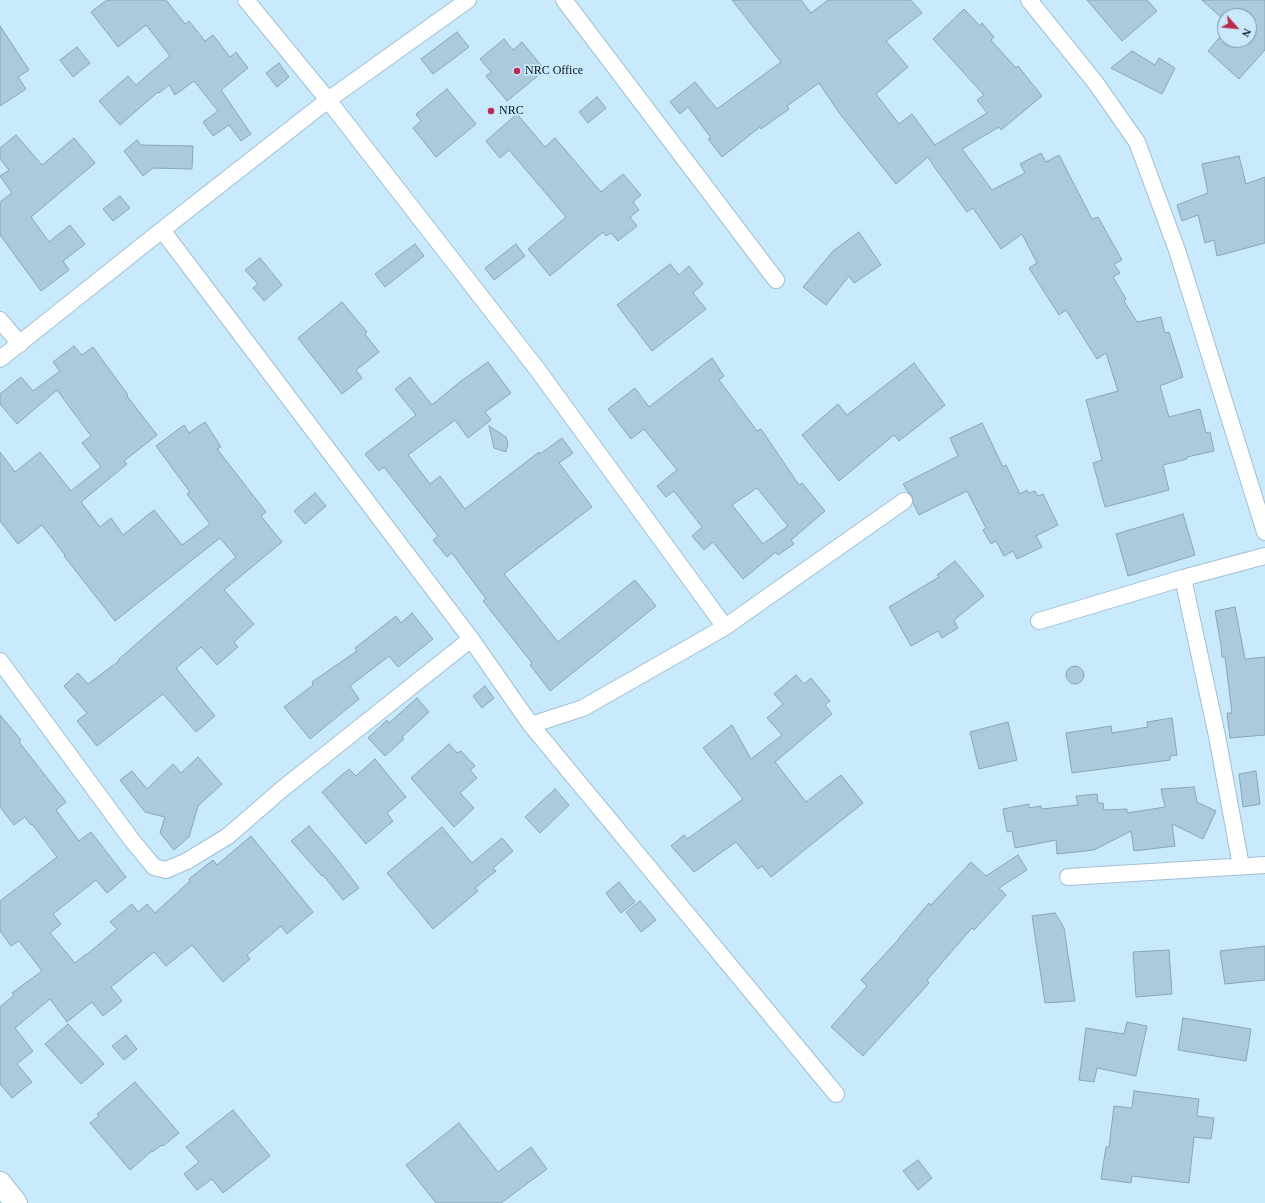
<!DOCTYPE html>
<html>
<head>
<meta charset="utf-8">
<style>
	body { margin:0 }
	#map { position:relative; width:1265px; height:1203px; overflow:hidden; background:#c9e9fc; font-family:Georgia,serif }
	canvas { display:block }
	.north { position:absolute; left:1217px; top:8px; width:40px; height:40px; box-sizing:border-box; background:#c9e9fc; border:1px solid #7d95a2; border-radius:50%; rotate:117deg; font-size:11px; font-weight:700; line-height:16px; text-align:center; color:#0a161c }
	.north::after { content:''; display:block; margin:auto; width:14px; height:18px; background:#bb2b4f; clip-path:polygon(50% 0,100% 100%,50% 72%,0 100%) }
</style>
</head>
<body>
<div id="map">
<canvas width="1265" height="1203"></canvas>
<div class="north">N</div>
</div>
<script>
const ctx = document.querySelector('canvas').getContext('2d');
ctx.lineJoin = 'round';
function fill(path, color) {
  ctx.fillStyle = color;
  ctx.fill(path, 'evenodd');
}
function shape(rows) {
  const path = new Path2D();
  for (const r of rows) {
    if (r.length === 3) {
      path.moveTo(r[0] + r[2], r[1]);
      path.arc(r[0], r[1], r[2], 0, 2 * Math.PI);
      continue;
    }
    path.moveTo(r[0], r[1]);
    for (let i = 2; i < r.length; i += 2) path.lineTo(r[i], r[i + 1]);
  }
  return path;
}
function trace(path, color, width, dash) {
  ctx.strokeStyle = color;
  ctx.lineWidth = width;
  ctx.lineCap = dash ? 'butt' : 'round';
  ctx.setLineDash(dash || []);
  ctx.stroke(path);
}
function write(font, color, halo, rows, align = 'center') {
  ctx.font = font + ' Georgia,serif';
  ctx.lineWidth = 3.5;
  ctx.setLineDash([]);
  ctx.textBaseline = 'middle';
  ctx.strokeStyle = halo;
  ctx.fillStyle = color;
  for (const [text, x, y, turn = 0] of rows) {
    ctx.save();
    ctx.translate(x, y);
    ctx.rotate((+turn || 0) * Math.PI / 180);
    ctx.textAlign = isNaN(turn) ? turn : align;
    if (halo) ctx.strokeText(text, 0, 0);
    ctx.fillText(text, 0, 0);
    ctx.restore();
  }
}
const building = shape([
	[107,0,166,0,185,24,189,21,205,41,213,35,230,57,236,52,248,68,221,90,251,134,241,141,229,125,213,136,203,122,218,111,194,81,175,95,169,85,159,93,158,92,120,125,99,101,128,76,136,85,170,56,146,25,118,47,91,12,107,0],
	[732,0,801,0,811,13,828,0,911,0,922,13,886,41,908,67,876,94,899,124,912,114,935,145,987,113,977,100,984,95,933,39,964,9,980,26,982,23,994,37,991,40,1016,68,1018,66,1042,96,1001,130,999,127,962,149,992,190,1025,173,1020,164,1041,153,1046,162,1059,155,1092,219,1098,217,1122,260,1114,264,1120,273,1113,277,1126,299,1124,301,1137,322,1161,317,1165,333,1169,332,1183,377,1160,386,1169,417,1200,409,1206,433,1210,432,1214,451,1187,457,1187,459,1163,465,1169,490,1105,507,1093,463,1102,460,1086,400,1118,391,1106,353,1097,359,1066,310,1059,315,1029,268,1037,263,1022,234,1001,249,973,208,967,212,935,168,928,157,896,184,840,114,819,83,787,106,789,109,761,129,760,127,722,157,708,139,711,138,688,107,680,114,670,102,695,82,717,109,781,62,732,0],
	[1087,0,1147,0,1157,11,1122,41,1087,0],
	[1202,0,1265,0,1265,50,1239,79,1208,51,1225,31,1225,40,1249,40,1249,16,1225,16,1225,21,1202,0],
	[0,26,29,70,18,77,26,89,0,106,0,26],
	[457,32,469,47,433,74,421,59,457,32],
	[504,39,513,50,522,42,545,70,507,101,486,76,491,72,480,59,504,39],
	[77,47,90,63,73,77,60,60,77,47],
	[1132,51,1155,65,1159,58,1175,68,1162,94,1111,68,1132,51],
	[279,63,289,77,277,87,266,73,279,63],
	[447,89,476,124,436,157,413,128,421,121,416,114,447,89],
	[597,97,606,108,588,123,579,112,597,97],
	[517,114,545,147,555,138,601,192,623,174,641,195,633,202,639,210,630,217,637,226,618,241,611,233,606,236,603,232,550,276,528,249,566,217,509,150,500,158,486,141,517,114],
	[16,135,42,165,74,138,95,163,31,217,49,242,70,225,85,244,63,261,69,270,41,291,0,235,0,202,12,193,0,176,9,170,0,159,0,148,16,135],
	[137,140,141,145,193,146,192,169,153,168,143,176,124,151,137,140],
	[1239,156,1246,184,1265,177,1265,243,1217,256,1214,240,1205,243,1198,215,1182,221,1177,205,1208,193,1202,164,1239,156],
	[120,196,130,208,113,221,103,209,120,196],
	[859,232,881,265,854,283,849,276,826,305,803,287,833,251,859,232],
	[415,244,424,256,385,287,375,274,415,244],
	[516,244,525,256,494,280,485,268,516,244],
	[260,258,282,285,264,301,253,288,258,284,245,270,260,258],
	[670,264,679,275,689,266,703,284,693,293,706,309,652,351,617,305,670,264],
	[342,302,367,332,365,334,379,352,356,370,362,378,342,394,298,338,342,302],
	[74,346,82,355,93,347,128,395,127,396,157,435,124,461,127,464,81,502,100,527,111,518,123,535,154,510,182,545,210,524,187,494,190,492,156,446,184,425,189,433,205,422,221,447,217,449,266,512,261,516,282,542,224,590,254,624,234,642,238,647,217,665,201,647,176,668,215,716,196,732,163,694,97,746,77,721,87,713,64,686,78,673,88,684,119,661,118,660,236,557,220,538,115,621,64,556,65,555,42,525,18,544,0,521,0,452,15,472,40,452,71,491,101,467,82,443,91,436,57,390,17,424,0,404,0,394,21,377,33,391,60,371,53,362,74,346],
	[712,358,724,376,719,380,757,431,761,429,799,485,802,483,825,511,791,540,794,544,778,555,776,552,743,579,713,542,704,550,692,536,702,527,674,491,666,497,657,486,677,470,644,429,631,439,608,409,635,388,649,407,712,358],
	[757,488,788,526,763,544,732,505,757,488],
	[488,362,511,393,485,412,491,420,468,438,455,420,408,455,430,484,440,476,465,509,539,452,540,454,562,438,573,453,559,463,592,507,504,574,558,642,635,580,656,606,550,691,530,665,532,663,483,601,486,599,452,553,447,557,433,540,438,536,384,467,379,471,365,454,416,415,395,389,410,377,431,404,433,404,461,381,488,362],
	[914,363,945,405,899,441,894,435,839,481,802,435,838,404,847,415,914,363],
	[982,423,1003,467,1006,465,1020,494,1027,490,1029,493,1035,491,1038,496,1043,494,1058,525,1036,536,1042,547,1017,559,1013,551,1004,556,996,541,991,544,983,530,986,528,967,491,919,515,913,503,912,496,908,492,903,484,958,456,950,438,982,423],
	[489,426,506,437,508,443,506,452,494,448,489,426],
	[315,493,326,506,305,524,294,511,315,493],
	[1183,514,1195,555,1128,576,1116,534,1183,514],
	[955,561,984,596,954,620,958,628,942,638,938,631,911,646,889,607,939,577,937,575,955,561],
	[1235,607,1245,659,1265,657,1265,735,1230,738,1227,713,1232,713,1225,657,1222,657,1221,645,1215,611,1235,607],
	[412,613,433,639,398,667,389,656,350,686,359,699,310,739,284,707,313,685,312,682,357,651,355,648,396,616,401,623,412,613],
	[1075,675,9],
	[796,675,804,684,811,678,830,701,825,705,832,714,775,762,806,802,841,775,863,803,771,877,762,866,758,869,736,842,694,872,671,846,684,835,687,839,743,799,703,748,732,725,751,759,782,735,767,718,783,704,774,694,796,675],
	[485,686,494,698,482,708,473,696,485,686],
	[417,698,429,712,402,737,404,739,385,756,368,738,387,720,389,723,417,698],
	[0,715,21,740,19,742,66,802,56,810,79,841,91,832,126,877,107,893,96,880,53,914,61,924,50,933,75,963,86,954,86,955,117,929,110,922,132,904,138,912,147,904,155,913,190,881,189,879,213,860,217,865,251,836,313,912,287,934,281,926,247,955,250,959,223,982,192,945,166,966,154,952,111,987,122,1001,103,1016,92,1002,67,1022,50,999,15,1028,33,1051,17,1064,32,1082,12,1098,0,1084,0,1007,14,995,12,993,42,971,19,941,11,946,0,931,0,901,57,857,32,824,31,825,25,817,14,825,0,807,0,715],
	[1172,718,1177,755,1170,756,1170,760,1072,773,1066,733,1111,726,1112,733,1148,727,1147,722,1172,718],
	[1008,722,1017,760,979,769,970,732,1008,722],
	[449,744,457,753,461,751,475,766,470,770,477,778,460,793,474,808,454,827,411,778,449,744],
	[198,757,222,784,198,806,189,837,174,850,160,833,165,817,145,812,120,780,132,771,147,789,173,764,181,773,198,757],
	[375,759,406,797,387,813,393,821,366,844,322,792,349,769,356,776,375,759],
	[1256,771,1260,804,1243,807,1239,774,1256,771],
	[1194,787,1197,802,1216,811,1203,839,1172,824,1175,846,1134,851,1131,831,1094,850,1057,854,1056,840,1015,848,1012,831,1007,832,1003,809,1029,804,1029,808,1041,806,1042,809,1078,805,1076,796,1097,794,1098,803,1103,803,1104,810,1127,809,1127,813,1165,807,1161,789,1194,787],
	[555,789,569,805,540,833,525,817,555,789],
	[309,826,336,858,359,888,343,900,323,875,322,876,291,841,309,826],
	[442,827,472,863,502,838,513,851,493,868,496,871,475,888,478,891,433,929,387,873,442,827],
	[1018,855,1027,870,999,888,1006,895,974,930,972,928,927,980,929,983,863,1056,831,1027,867,986,861,980,899,939,899,938,929,903,931,905,971,862,986,876,1018,855],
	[619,882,635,902,621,913,606,893,619,882],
	[640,901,656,920,641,932,626,912,640,901],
	[1055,913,1064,928,1075,1001,1045,1003,1032,916,1055,913],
	[1265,946,1265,980,1225,984,1220,951,1265,946],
	[1169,950,1172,994,1136,997,1133,952,1169,950],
	[1183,1018,1251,1029,1246,1061,1178,1050,1183,1018],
	[1127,1022,1147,1026,1136,1076,1097,1068,1094,1082,1079,1080,1086,1028,1124,1034,1127,1022],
	[68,1024,104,1064,81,1084,45,1044,68,1024],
	[126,1035,137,1049,124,1060,112,1046,126,1035],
	[135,1082,179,1133,163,1146,162,1145,152,1152,152,1151,130,1170,90,1123,99,1116,97,1114,135,1082],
	[1134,1091,1199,1099,1197,1116,1214,1118,1211,1139,1194,1137,1189,1183,1132,1176,1131,1183,1101,1179,1106,1147,1109,1147,1114,1106,1132,1108,1134,1091],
	[233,1110,270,1156,223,1193,212,1179,197,1190,184,1174,199,1162,186,1147,233,1110],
	[459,1123,498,1172,531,1147,547,1169,501,1203,436,1203,406,1165,459,1123],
	[918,1160,932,1178,918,1190,903,1171,918,1160]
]);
fill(building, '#abcadd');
trace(building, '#88a6b8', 1);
const minor = shape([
	[246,0,328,100,537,369,725,627],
	[564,0,776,280],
	[1029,0,1095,82,1137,142,1177,250,1265,532],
	[162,230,471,639,531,725,836,1094],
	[0,320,20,344],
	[0,359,162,230,328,100,468,0],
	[1183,578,1217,736,1241,866],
	[1039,621,1183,578,1265,556],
	[0,661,131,839,154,867,166,870,187,861,228,836,281,790,471,639],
	[531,725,583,708,725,627,904,501],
	[1068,877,1265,865]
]);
const primary = shape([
	[0,1183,16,1203]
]);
trace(minor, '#a1c0d3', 18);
trace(primary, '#a1c0d3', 24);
trace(minor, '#fff', 16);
trace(primary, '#fff', 22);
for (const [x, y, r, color] of [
	[517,71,4,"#bb2b4f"],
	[491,111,4,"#bb2b4f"]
]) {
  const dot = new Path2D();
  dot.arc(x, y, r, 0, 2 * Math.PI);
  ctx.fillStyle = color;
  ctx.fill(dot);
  trace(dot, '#c9e9fc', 1.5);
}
write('12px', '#0a161c', '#c9e9fc', [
	["NRC Office",525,71],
	["NRC",499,111]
], 'left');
</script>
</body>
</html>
